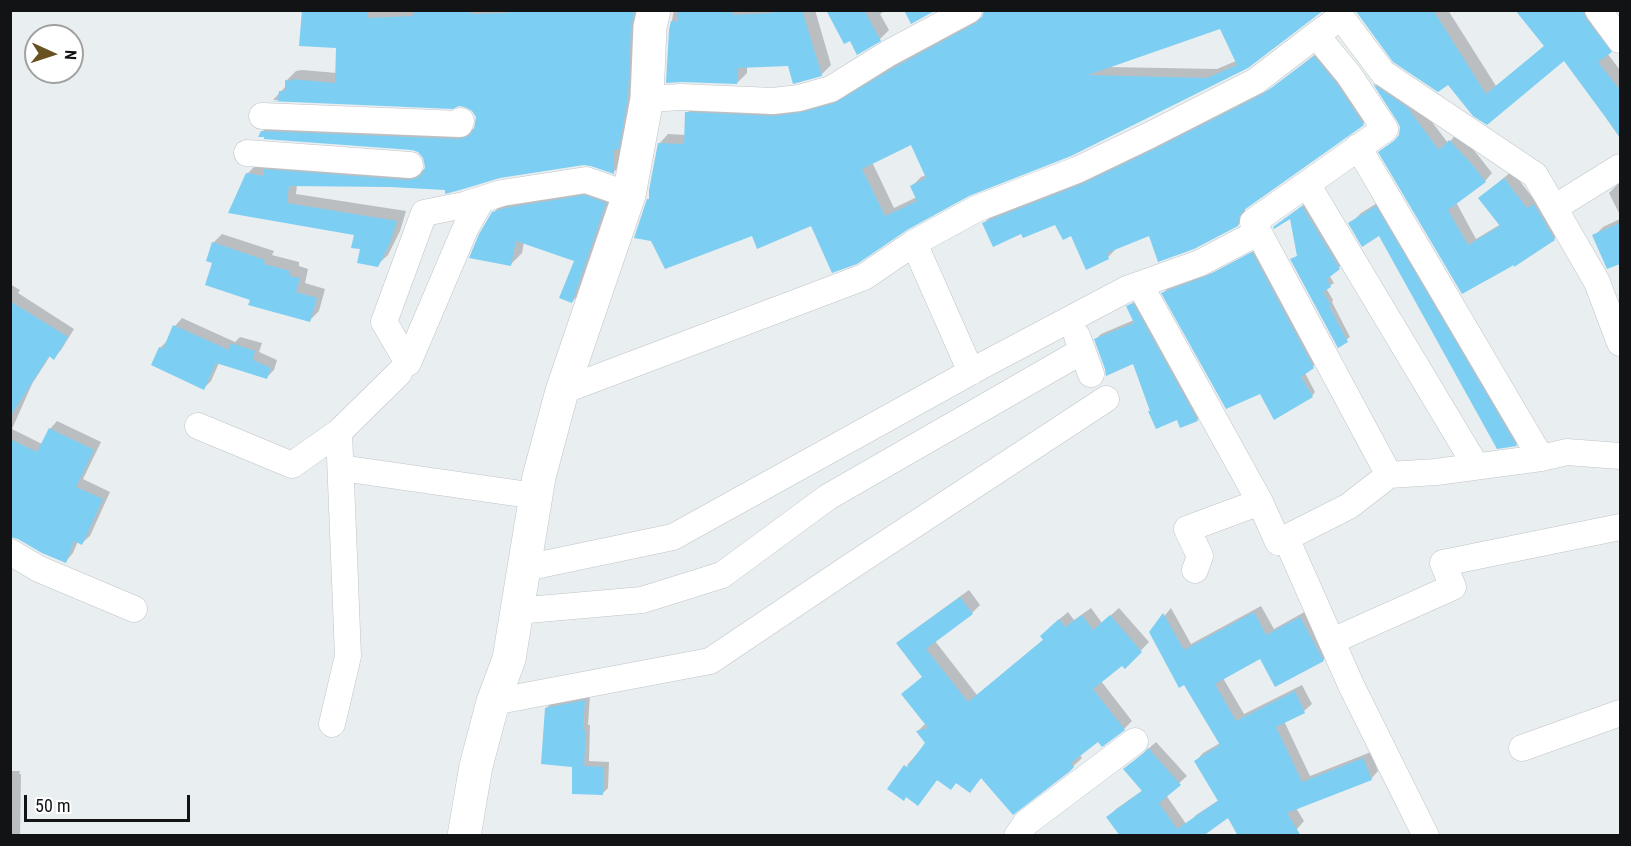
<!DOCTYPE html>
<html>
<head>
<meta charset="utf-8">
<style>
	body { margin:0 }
	#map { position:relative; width:1631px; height:846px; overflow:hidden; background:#e9eef1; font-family:"Roboto Condensed",sans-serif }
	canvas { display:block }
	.frame { position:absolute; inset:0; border:12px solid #111314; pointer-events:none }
	.north { position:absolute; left:24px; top:24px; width:60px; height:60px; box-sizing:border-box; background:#fff; border:2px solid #a0a1a1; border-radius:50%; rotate:93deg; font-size:16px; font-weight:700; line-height:24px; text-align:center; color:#111314 }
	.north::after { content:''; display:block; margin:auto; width:21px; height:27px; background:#685221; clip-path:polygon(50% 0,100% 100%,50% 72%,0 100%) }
	.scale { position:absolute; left:24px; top:795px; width:166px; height:27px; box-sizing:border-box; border:3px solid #111314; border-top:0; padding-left:8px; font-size:18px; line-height:21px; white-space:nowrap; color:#111314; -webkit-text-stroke:4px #fff; paint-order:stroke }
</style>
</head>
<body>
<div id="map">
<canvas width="1631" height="846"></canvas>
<div class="frame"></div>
<div class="north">N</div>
<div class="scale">50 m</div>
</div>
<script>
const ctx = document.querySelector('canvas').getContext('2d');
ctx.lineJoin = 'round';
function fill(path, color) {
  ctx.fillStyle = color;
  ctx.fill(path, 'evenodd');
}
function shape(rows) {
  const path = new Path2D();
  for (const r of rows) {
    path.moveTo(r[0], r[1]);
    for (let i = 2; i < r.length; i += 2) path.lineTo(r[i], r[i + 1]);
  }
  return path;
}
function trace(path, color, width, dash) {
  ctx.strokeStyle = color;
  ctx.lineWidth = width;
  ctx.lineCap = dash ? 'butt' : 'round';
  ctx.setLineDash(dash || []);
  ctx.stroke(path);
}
fill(shape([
	[303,10,641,10,623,162,614,172,584,164,499,177,446,189,390,186,297,184,296,194,406,211,400,231,388,255,377,265,361,248,355,234,230,212,247,174,257,164,420,171,425,169,425,157,419,151,411,149,262,132,272,122,470,130,476,128,477,118,473,110,458,105,453,107,273,100,286,86,286,81,296,71,302,70,337,73,338,47],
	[674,10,815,10,831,65,821,75,789,64,747,66,747,73,737,83,670,30],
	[828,10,887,10,880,14,889,30,880,39,850,39],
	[1322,10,1247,67,968,194,906,229,812,224,753,234,650,198,659,144,668,134,686,135,687,113,696,104,846,95,907,57,984,16],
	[1221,27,1236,61,1217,69,1108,67],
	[911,143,926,175,921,177,912,186,917,197,894,208,872,162],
	[1357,10,1448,10,1496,86,1546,45,1517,10,1595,10,1620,42,1607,53,1620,70,1620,138,1606,118,1607,117,1564,59,1487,123,1448,83],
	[1321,50,1370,117,1363,124,1247,206,1245,208,1245,217,1238,225,1150,234,1115,249,1115,250,1108,257,1056,223,1022,232,984,223,991,216,1091,177,1165,142,1272,88],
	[1382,77,1416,101,1448,143,1458,133,1477,154,1492,173,1485,181,1456,202,1476,239,1501,224,1480,198,1512,171,1536,202,1542,197,1562,231,1554,239,1515,265,1514,263,1463,292,1380,152,1400,136,1401,127,1399,120,1375,84],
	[1620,182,1620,215,1609,193],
	[597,185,617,192,583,290,572,302,576,260,524,242,522,253,511,264,493,213,505,201],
	[1387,197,1526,434,1516,445,1379,234,1350,224,1361,213],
	[1306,203,1343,264,1329,275,1334,283,1326,288,1333,300,1332,302,1350,337,1338,346,1291,217,1276,226],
	[1620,219,1620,262,1608,267,1594,236,1603,227],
	[222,234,274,251,272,255,299,262,299,266,308,269,305,283,325,289,319,311,310,320,252,299,214,262,213,243],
	[1256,250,1317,363,1305,373,1315,392,1312,396,1261,392,1163,293,1167,289,1212,273],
	[10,284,20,290,18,293,74,329,61,350,53,358,50,356,32,384,12,429,42,444,50,429,57,421,101,442,83,479,110,492,90,536,82,543,78,541,73,553,66,561,18,537,10,536],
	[1139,298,1203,414,1197,420,1178,418,1152,410,1134,362,1096,339,1101,334,1134,320,1128,307],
	[182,318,235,342,240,337,262,343,259,352,277,360,274,370,266,378,219,363,211,381,204,388,160,348,168,340,175,326],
	[969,590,980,605,972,613,935,641,977,695,1044,639,1050,627,1068,612,1074,620,1091,608,1102,623,1119,608,1149,642,1125,667,1122,664,1101,681,1132,721,1124,729,1098,740,1079,754,1082,758,1068,771,982,777,970,791,957,782,951,788,938,779,918,804,914,771,907,765,927,743,918,731,926,723,924,676,898,643,907,635],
	[1261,606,1274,629,1308,610,1330,653,1323,660,1261,657,1223,678,1244,714,1302,685,1312,704,1304,711,1284,721,1310,776,1371,752,1378,771,1371,779,1296,808,1304,821,1297,829,1286,836,1228,816,1189,823,1196,815,1219,800,1196,761,1203,753,1220,743,1185,683,1151,632,1171,608,1191,644],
	[590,695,588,725,590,725,589,761,609,762,608,788,603,793,574,766,546,708,552,703],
	[1156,742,1187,776,1166,795,1191,831,1187,836,1108,817,1116,809,1143,790,1125,769],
	[10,771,20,771,19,774,21,774,20,836,10,836]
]), '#0003');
fill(shape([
	[302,10,368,10,367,18,413,16,413,10,470,10,471,14,508,13,507,10,635,10,631,26,628,97,619,149,614,150,614,174,591,166,584,165,500,178,460,190,445,194,445,190,390,187,289,186,287,203,397,221,390,243,378,267,357,263,360,249,351,248,354,235,228,213,246,173,264,176,264,169,409,180,417,178,423,173,425,167,423,158,418,152,412,150,264,139,264,137,258,137,261,131,459,139,469,136,474,129,476,117,472,111,465,107,459,106,453,109,269,101,278,101,279,91,285,91,285,80,291,81,291,79,335,83,336,48,299,46],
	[677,10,732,10,733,15,771,13,781,10,802,10,822,76,793,84,788,66,738,68,737,84,682,82,666,83,669,30,671,21,678,21],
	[826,10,864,10,881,41,857,55,850,41,844,44],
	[904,10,936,10,911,24],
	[984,10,1324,10,1248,68,1071,156,969,196,907,230,857,264,832,273,811,226,757,249,752,236,665,269,651,241,634,238,647,199,649,199,649,190,658,143,684,144,685,112,775,116,803,112,835,103,897,66,976,23,982,17],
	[1220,29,1237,65,1207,78,1088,75],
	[911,145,926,178,910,186,917,201,885,216,862,169],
	[1355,10,1433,10,1486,94,1544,46,1515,10,1583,10,1586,19,1612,52,1598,62,1620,90,1620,137,1564,61,1487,125,1473,116,1448,85,1438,92,1393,62],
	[1314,56,1337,84,1364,125,1244,210,1239,217,1238,226,1194,249,1158,262,1149,236,1107,253,1109,259,1086,270,1071,236,1063,240,1055,225,1023,238,1021,234,993,247,982,223,1082,184,1157,148,1263,94],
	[1373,84,1410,109,1409,110,1439,150,1449,140,1470,162,1486,182,1448,210,1468,245,1500,226,1478,198,1504,178,1527,208,1534,204,1555,240,1514,267,1514,265,1462,294,1378,152,1394,141,1399,135,1400,127,1397,121],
	[585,195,606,203,572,303,559,298,574,261,516,241,511,266,469,258,479,234,492,212,505,208],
	[1302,206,1340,269,1327,279,1331,287,1323,292,1331,305,1329,306,1348,342,1338,348,1290,259,1297,256,1290,219,1274,229,1273,227],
	[1376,206,1517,446,1497,449,1379,236,1362,247,1348,223],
	[1620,223,1620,264,1607,269,1592,235],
	[212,242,265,260,264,264,290,271,290,276,300,278,296,292,317,298,310,322,248,305,250,300,205,285,212,263,206,261],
	[1252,252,1314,368,1301,377,1313,397,1274,420,1260,394,1226,409,1161,293,1207,276],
	[10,301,68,337,54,360,49,356,10,417],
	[1133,303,1198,421,1180,428,1177,420,1156,429,1148,411,1150,411,1133,364,1106,376,1105,369,1094,339,1134,323,1126,306],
	[173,325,229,350,231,343,255,351,253,360,271,368,267,379,216,363,204,390,151,365,159,347,163,349],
	[49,428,94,450,76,487,103,499,82,545,74,541,66,563,42,553,18,539,10,537,10,439,37,452],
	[960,597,973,614,926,649,968,702,1043,640,1040,636,1059,619,1065,627,1082,615,1093,630,1110,615,1142,652,1125,669,1122,666,1093,689,1125,730,1102,747,1098,742,1071,763,1074,767,1069,772,1013,815,981,778,970,793,956,783,951,790,937,780,918,806,906,797,904,801,887,789,904,765,907,767,925,743,916,731,928,728,901,694,922,677,896,643],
	[1254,612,1266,635,1300,617,1324,661,1275,687,1260,659,1215,684,1236,721,1295,691,1305,713,1276,727,1302,782,1363,758,1372,780,1287,813,1301,836,1238,836,1228,818,1203,836,1120,836,1106,817,1142,791,1123,769,1144,753,1148,748,1181,785,1159,803,1177,829,1218,801,1194,761,1220,745,1184,685,1179,688,1149,632,1163,613,1184,650],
	[585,700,583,730,586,730,584,766,604,767,603,795,572,794,572,767,541,764,545,708]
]), '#7ccef3');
const minor = shape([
	[1598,10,1620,40],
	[1316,35,1341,17,1383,73,1535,175,1597,282,1620,343],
	[647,99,681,97,773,101,799,98,831,89,889,53,969,10],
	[262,116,460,124,461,121],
	[1358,147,1541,458],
	[247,153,410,165],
	[1307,184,1476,466],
	[482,199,466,227,408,363,384,322,424,213,464,205,502,193,586,180,629,195],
	[1554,208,1620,167],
	[1253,222,1389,475],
	[914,243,971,372],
	[1140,285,1260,502],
	[1077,336,1091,374],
	[198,426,292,465,339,432],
	[341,468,536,496],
	[1286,538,1351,685,1426,836],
	[10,552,39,569,134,609],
	[525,568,673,537,987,363,1127,289,1200,263,1255,234,1253,222,1385,129,1349,75,1316,35,1256,81,1150,135,1077,170,976,209,914,243,864,277,562,391],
	[1195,570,1200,556,1187,529,1260,502,1278,542,1349,506,1389,475,1436,472,1541,458,1567,452,1620,456],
	[516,611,642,600,722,575,828,497,1082,351],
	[1332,641,1453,587,1443,563,1620,527],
	[493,702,710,661,853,565,1106,399],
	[332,724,348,656,339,432,399,373],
	[1522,748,1620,713],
	[1017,836,1026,823,1135,741]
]);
const major = shape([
	[464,836,476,766,493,702,509,659,539,477,562,391,629,195,647,99,650,27,654,10]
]);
trace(minor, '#bfc4c7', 27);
trace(major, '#bfc4c7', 34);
trace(minor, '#fff', 26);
trace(major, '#fff', 33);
</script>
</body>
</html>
